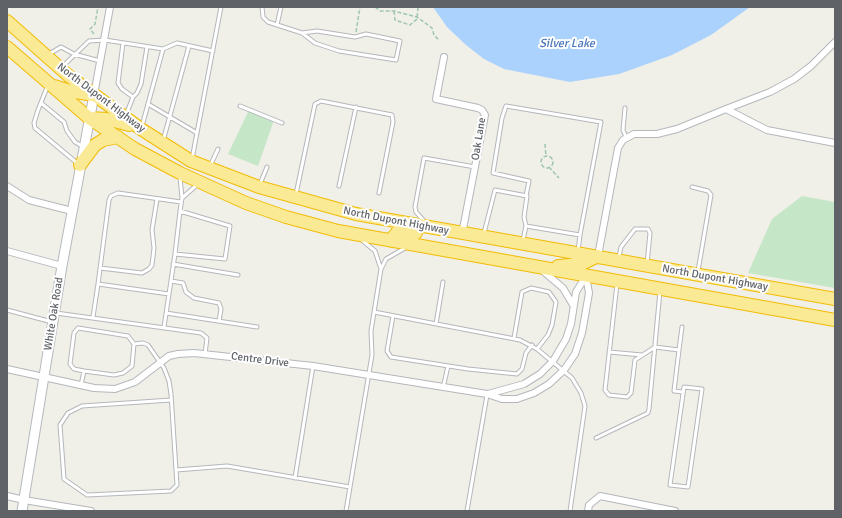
<!DOCTYPE html>
<html>
<head>
<meta charset="utf-8">
<style>
	body { margin:0 }
	#map { position:relative; width:842px; height:518px; overflow:hidden; background:#f0efe8; font-family:Signika,sans-serif }
	canvas { display:block }
	.frame { position:absolute; inset:0; border:8px solid #5f6267; pointer-events:none }
</style>
</head>
<body>
<div id="map">
<canvas width="842" height="518"></canvas>
<div class="frame"></div>
</div>
<script>
const ctx = document.querySelector('canvas').getContext('2d');
ctx.lineJoin = 'round';
function fill(path, color) {
  ctx.fillStyle = color;
  ctx.fill(path, 'evenodd');
}
function shape(rows) {
  const path = new Path2D();
  for (const r of rows) {
    if (r.length === 3) {
      path.moveTo(r[0] + r[2], r[1]);
      path.arc(r[0], r[1], r[2], 0, 2 * Math.PI);
      continue;
    }
    path.moveTo(r[0], r[1]);
    for (let i = 2; i < r.length; i += 2) path.lineTo(r[i], r[i + 1]);
  }
  return path;
}
function trace(path, color, width, dash) {
  ctx.strokeStyle = color;
  ctx.lineWidth = width;
  ctx.lineCap = dash ? 'butt' : 'round';
  ctx.setLineDash(dash || []);
  ctx.stroke(path);
}
function write(font, color, halo, rows, align = 'center') {
  ctx.font = font + ' Signika,sans-serif';
  ctx.lineWidth = 4;
  ctx.setLineDash([]);
  ctx.textBaseline = 'middle';
  ctx.strokeStyle = halo;
  ctx.fillStyle = color;
  for (const [text, x, y, turn = 0] of rows) {
    ctx.save();
    ctx.translate(x, y);
    ctx.rotate((+turn || 0) * Math.PI / 180);
    ctx.textAlign = isNaN(turn) ? turn : align;
    if (halo) ctx.strokeText(text, 0, 0);
    ctx.fillText(text, 0, 0);
    ctx.restore();
  }
}
fill(shape([
	[249,110,274,120,258,166,228,154],
	[802,196,835,202,835,288,748,273,772,219]
]), '#c5e7c8');
fill(shape([
	[433,7,750,7,711,35,672,55,619,74,570,82,504,69,484,59,466,45,447,27]
]), '#abd2fd');
const lane = shape([
	[262,7,263,17,268,22,302,33,315,43,339,51,396,60,400,41,366,34,355,37,317,31,302,33],
	[277,25,281,7],
	[123,43,118,83,122,89,133,97],
	[49,54,61,47,74,54,100,61],
	[63,66,89,41,105,40,163,49],
	[48,85,38,110,34,123,35,128,77,163],
	[41,103,64,122,67,131,75,142,82,146],
	[148,104,197,133],
	[240,106,282,123],
	[625,108,623,130,626,137],
	[126,115,133,97,137,93,141,84,147,47],
	[142,126,163,49,177,43,213,51],
	[163,141,189,46],
	[192,159,221,7],
	[210,166,218,149],
	[260,184,267,167],
	[339,186,356,107],
	[692,187,708,191,711,195,698,271],
	[296,194,315,104,321,101,392,115,393,122,379,193],
	[526,196,529,181,493,173,502,118,506,106,601,122,580,235],
	[182,198,198,184],
	[180,211,230,226,225,259,175,254,180,211,182,198,180,177],
	[424,221,416,212,415,207,424,158,475,167],
	[484,233,495,190,527,196,524,217,526,226],
	[362,240,375,251,381,269],
	[523,240,526,226,580,235,578,251],
	[619,257,621,247,635,229,648,229,650,233,647,264],
	[173,264,238,275],
	[100,268,142,273,149,269,152,265,154,248,152,230,157,199],
	[171,281,183,283,186,292,194,298,219,303,221,309,219,321],
	[98,284,109,200,111,196,118,193,181,202],
	[617,284,605,390,609,395,627,397,631,393,635,360,655,347,679,350,674,391,683,392],
	[7,310,52,322],
	[374,312,520,340,537,349,572,378,581,393,585,406,570,511],
	[56,313,201,333,207,338,205,354],
	[166,313,257,327],
	[393,316,387,351,391,357,468,369,517,374,522,369,526,353,532,345],
	[93,317,98,284,169,294],
	[436,324,443,282],
	[164,327,175,254],
	[514,338,522,292,531,288,549,292,556,302,552,325,548,335,537,349],
	[134,344,128,336,78,328,74,333,70,364,74,369,84,371,114,375,123,373,132,366,134,344,143,343,148,345,164,368,169,381,171,394,177,485,171,491,87,495,64,479,60,425,68,413,82,406,171,400],
	[679,350,682,327],
	[609,352,642,355],
	[81,385,84,371],
	[684,387,702,389,688,487,670,485,684,387],
	[443,388,448,366],
	[596,438,648,413,649,409,660,291],
	[176,470,227,466,350,487],
	[295,478,313,366],
	[346,511,372,355,371,331,381,269,386,259,405,248],
	[467,511,487,395]
]);
const street = shape([
	[835,42,811,66,794,79,770,92,726,109,767,130,835,143],
	[444,57,436,99,478,108,482,110,485,115,462,234],
	[94,95,110,7],
	[7,186,29,200,72,211],
	[7,251,62,266],
	[598,256,618,148,623,140,634,134,657,134,677,129,726,109],
	[543,271,563,288,573,305],
	[7,369,94,388,115,389,135,382,169,356,178,354,194,353,313,366,487,394,502,399,517,399,534,393,549,384,564,370,575,354,582,333,589,293,586,276],
	[488,394,524,384,540,374,553,361,566,339,571,324,576,292,586,276],
	[7,496,24,500,91,511],
	[588,511,589,505,600,496,675,511]
]);
const secondary = shape([
	[22,511,62,266,94,95]
]);
const highway = shape([
	[7,21,70,77,141,129,191,161,259,187,356,214,835,299],
	[7,47,89,118,135,149,180,173,246,203,286,217,338,231,835,320],
	[54,86,70,91,93,95],
	[89,118,107,119,129,125],
	[80,165,95,145,103,140,118,137],
	[392,241,394,236,398,231,416,233],
	[558,266,582,264,598,256]
]);
trace(lane, '#b5b7bb', 5);
trace(street, '#b5b7bb', 8);
trace(secondary, '#b6b9be', 11);
trace(highway, '#f2bc06', 14);
trace(shape([
	[375,7,380,11,394,11,417,17,432,28,434,35,439,40],
	[394,11,395,20,410,25,417,19,418,7],
	[356,32,360,7],
	[94,34,90,29,95,24,98,7],
	[545,144,546,156],
	[547,162,6],
	[549,167,559,178]
]), '#9fc7ae', 1.5, [4, 2]);
trace(lane, '#fff', 3);
trace(street, '#fff', 6);
trace(secondary, '#fff', 9);
trace(highway, '#fae995', 12);
write('11px', '#5f6267', '#fff', [
	["North Dupont Highway",101,98,37],
	["Oak Lane",479,139,-81],
	["North Dupont Highway",396,221,11],
	["North Dupont Highway",715,278,10],
	["White Oak Road",54,314,-81],
	["Centre Drive",260,360,7]
]);
write('italic 12px', '#4977b9', '#fff', [
	["Silver Lake",567,44]
]);
</script>
</body>
</html>
